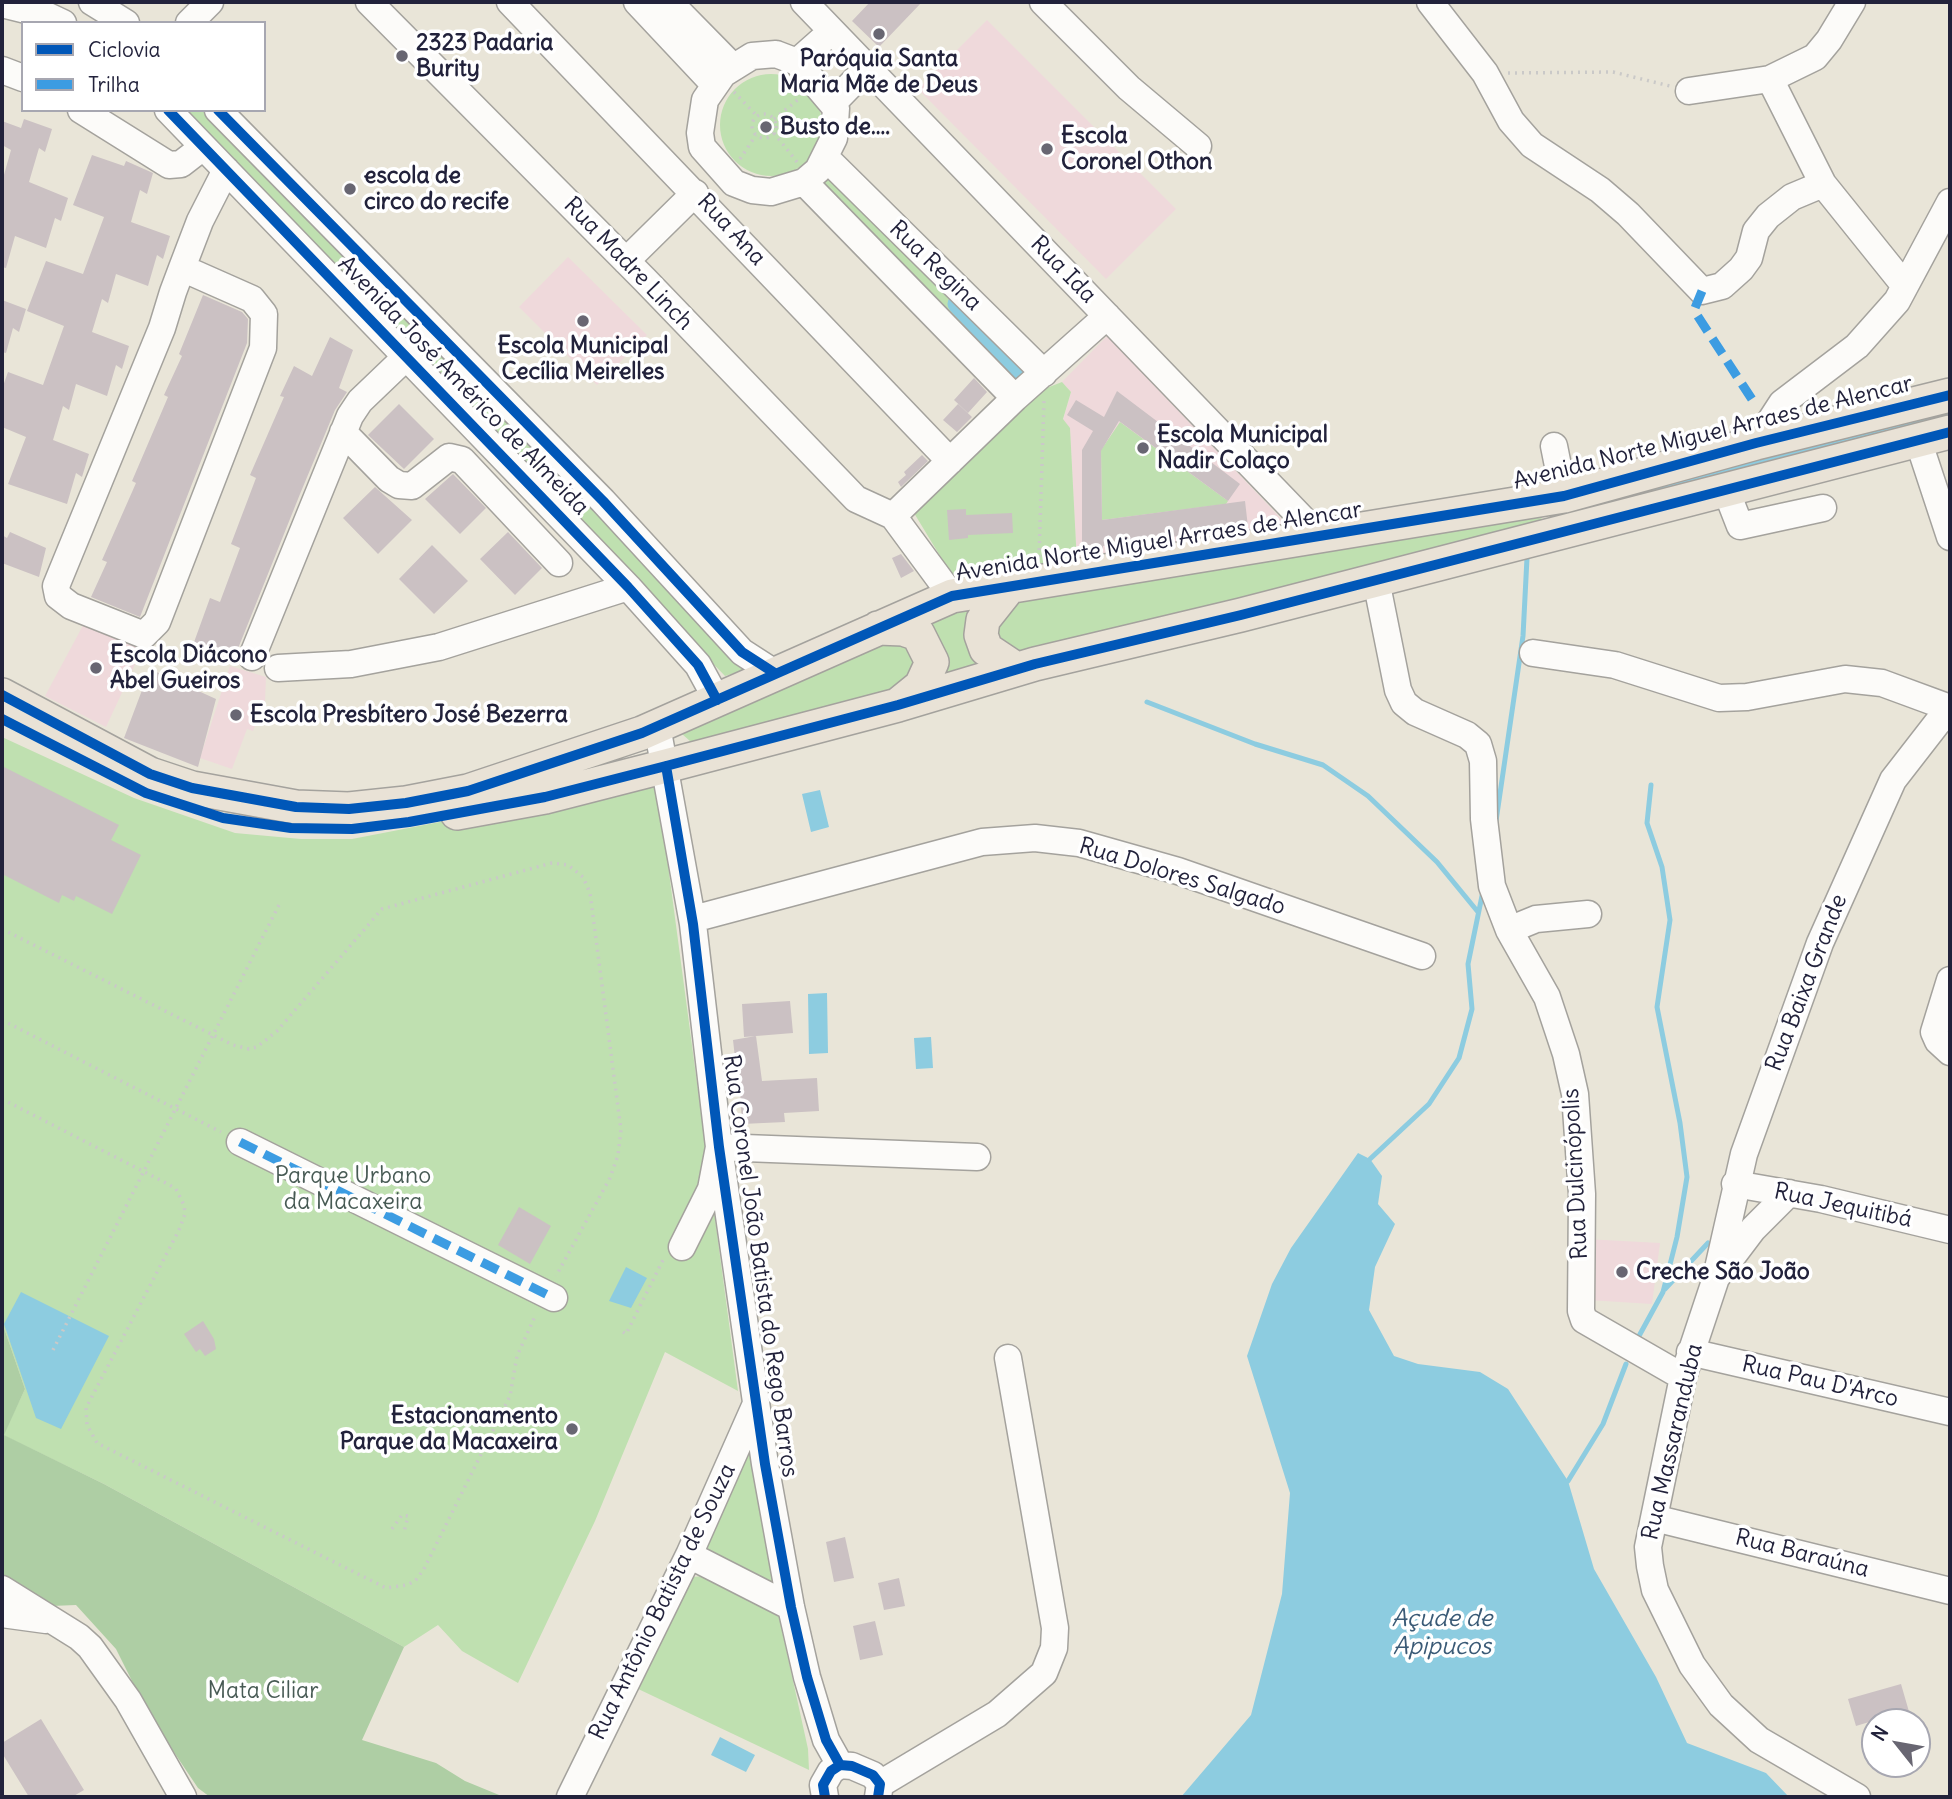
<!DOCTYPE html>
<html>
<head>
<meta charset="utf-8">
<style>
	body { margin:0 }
	#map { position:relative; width:1952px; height:1799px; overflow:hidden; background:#e9e5d8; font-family:Delius,sans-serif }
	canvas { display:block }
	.frame { position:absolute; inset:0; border:4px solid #22223b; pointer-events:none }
	.legend { position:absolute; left:21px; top:21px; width:245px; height:91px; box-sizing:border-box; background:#fff; border:2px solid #a7a7b1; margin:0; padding:9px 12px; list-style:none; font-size:21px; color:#22223b }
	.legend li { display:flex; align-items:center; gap:14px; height:35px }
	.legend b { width:35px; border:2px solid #a7a7b1 }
	.north { position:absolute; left:1861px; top:1708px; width:70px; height:70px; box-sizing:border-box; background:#fff; border:2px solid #a7a7b1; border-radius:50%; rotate:301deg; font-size:19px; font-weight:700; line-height:28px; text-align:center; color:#22223b }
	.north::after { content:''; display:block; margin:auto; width:24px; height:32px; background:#686672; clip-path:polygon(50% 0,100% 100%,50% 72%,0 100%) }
</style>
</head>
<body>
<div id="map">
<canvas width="1952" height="1799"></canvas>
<div class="frame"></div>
<ul class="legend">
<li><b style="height:9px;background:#0057b8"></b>Ciclovia</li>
<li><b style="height:9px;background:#3c9ce2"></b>Trilha</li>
</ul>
<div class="north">N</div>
</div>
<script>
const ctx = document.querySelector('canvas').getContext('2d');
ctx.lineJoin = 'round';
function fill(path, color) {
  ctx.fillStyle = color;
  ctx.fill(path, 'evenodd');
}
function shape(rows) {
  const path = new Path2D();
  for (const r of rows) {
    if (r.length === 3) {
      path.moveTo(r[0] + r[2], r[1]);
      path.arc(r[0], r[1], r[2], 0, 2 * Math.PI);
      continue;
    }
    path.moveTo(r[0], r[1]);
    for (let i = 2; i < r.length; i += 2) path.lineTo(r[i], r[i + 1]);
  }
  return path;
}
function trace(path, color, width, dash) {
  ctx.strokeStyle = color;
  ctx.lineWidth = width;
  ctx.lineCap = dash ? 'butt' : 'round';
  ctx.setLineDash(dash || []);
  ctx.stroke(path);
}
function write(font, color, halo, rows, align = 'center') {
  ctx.font = font + ' Delius,sans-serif';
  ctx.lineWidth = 7;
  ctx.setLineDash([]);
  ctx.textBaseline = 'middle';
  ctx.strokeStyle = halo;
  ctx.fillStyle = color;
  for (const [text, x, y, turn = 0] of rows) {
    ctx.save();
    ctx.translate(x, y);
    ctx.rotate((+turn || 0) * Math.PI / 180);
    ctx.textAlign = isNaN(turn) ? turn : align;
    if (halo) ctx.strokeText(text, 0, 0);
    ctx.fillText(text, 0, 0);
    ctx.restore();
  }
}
fill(shape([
	[987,20,1176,209,1106,279,918,89],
	[568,257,647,335,597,385,519,307],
	[1107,336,1293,531,1077,563,1070,429,1063,420,1071,392,1062,382],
	[87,618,146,641,106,727,45,696],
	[230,666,266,677,265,702,253,731,247,729,232,769,200,758],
	[1585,1239,1660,1243,1652,1304,1588,1300]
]), '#efd9db');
fill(shape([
	[771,125,51],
	[180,110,211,110,745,667,744,670,725,676],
	[825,159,1040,373,1022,388,807,179],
	[1062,382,1071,392,1063,419,1070,428,1077,563,954,579,914,513,915,508,1044,389],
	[1120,422,1228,501,1226,504,1102,520,1101,450],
	[1545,511,1537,528,699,749,682,734,687,723,960,606],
	[2,737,134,798,235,833,301,839,352,839,651,781,658,790,738,1391,665,1352,595,1521,518,1683,462,1651,438,1625,404,1647,104,1484,3,1435,25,1389,2,1322],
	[759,1420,789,1599,694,1551],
	[704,1576,779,1617,808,1749,809,1770,634,1687,692,1577]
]), '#bfe0b0');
fill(shape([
	[2,1322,25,1389,4,1435,104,1484,404,1647,362,1740,436,1763,465,1781,504,1797,210,1797,198,1788,149,1715,116,1649,76,1605,2,1608]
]), '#aecea4');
fill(shape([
	[820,790,829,827,811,832,802,794],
	[827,993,828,1053,809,1054,808,994],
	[931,1037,933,1068,916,1069,914,1038],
	[1358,1153,1370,1159,1382,1176,1378,1204,1395,1224,1375,1267,1369,1310,1394,1356,1418,1364,1480,1372,1508,1389,1568,1481,1594,1569,1656,1677,1687,1743,1766,1773,1789,1797,1181,1797,1251,1715,1282,1594,1290,1493,1247,1356,1272,1284,1291,1248],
	[626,1267,647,1278,631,1308,609,1301],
	[21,1292,109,1336,61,1429,36,1418,4,1324],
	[720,1737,755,1755,746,1772,711,1755]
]), '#8dcce0');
trace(shape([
	[1147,702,1255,744,1323,765,1368,796,1437,862,1478,912],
	[1496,821,1523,636,1527,558],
	[1370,1159,1429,1104,1459,1058,1472,1009,1468,964,1483,891],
	[1665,1289,1708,1243],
	[1639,1336,1663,1292,1677,1237,1687,1177,1680,1123,1657,1007,1670,920,1662,867,1647,823,1651,785],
	[1568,1481,1603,1424,1626,1364]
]), '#8dcce0', 5);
trace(shape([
	[957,304,1019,370],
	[1570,512,1950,413]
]), '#8dcce0', 19);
fill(shape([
	[870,2,922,2,879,47,852,21],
	[24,119,52,129,45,152,39,148,29,182,68,198,61,221,55,218,46,248,15,236,6,268,2,267,2,182,11,150,2,145,2,121,21,128],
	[92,155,124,166,126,161,153,173,147,194,140,190,131,222,170,236,163,259,157,255,148,286,116,274,108,303,102,299,92,332,129,346,122,369,116,365,107,396,76,384,69,410,63,406,53,440,89,454,82,477,76,473,67,504,8,484,26,437,2,427,2,389,8,372,43,385,64,326,27,311,46,261,83,274,104,217,73,205],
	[203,295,242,312,248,319,247,343,140,617,91,597,107,562,102,560,136,483,132,481,168,397,164,395,182,356,179,354],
	[2,300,26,309,19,332,13,328,6,353,2,352],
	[330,337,353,350,339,388,347,392,335,410,300,494,237,651,237,662,193,645,210,598,220,602,240,548,231,544,256,478,250,475,284,397,280,396,294,366,312,376],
	[974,378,987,392,968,413,954,400],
	[1117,391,1240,484,1228,501,1119,421,1101,451,1102,520,1245,501,1248,527,1103,546,1103,552,1082,555,1082,450,1093,431,1067,415,1076,400,1104,417],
	[399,404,434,439,404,469,368,435],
	[958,404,972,417,957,432,943,420],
	[922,455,928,461,901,487,898,482,906,475,904,472],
	[453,474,486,508,460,534,425,499],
	[375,487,412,520,378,554,343,518],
	[966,509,966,515,1012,513,1013,533,968,535,968,538,949,540,947,510],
	[10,532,46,548,39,577,2,563,2,535,7,538],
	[508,532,542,568,515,595,480,559],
	[432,545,468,581,434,614,399,579],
	[901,554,914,571,901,578,892,558],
	[150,669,216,699,198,767,124,738],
	[2,766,119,825,111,840,141,855,112,914,76,896,74,901,62,895,59,903,2,874],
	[790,1001,793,1033,744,1037,742,1004],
	[756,1036,762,1081,817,1078,819,1111,784,1113,785,1122,742,1124,738,1057,735,1058,733,1040],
	[519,1207,551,1226,530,1264,498,1245],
	[203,1321,214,1339,216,1349,205,1356,200,1349,196,1352,184,1334],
	[845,1537,854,1578,834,1582,826,1542],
	[899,1578,905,1606,884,1610,878,1583],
	[875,1621,883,1655,860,1660,853,1626],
	[1901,1684,1912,1722,1869,1722,1856,1726,1848,1699],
	[41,1719,84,1790,72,1797,29,1797,2,1753,2,1743]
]), '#cbc1c3');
const minor = shape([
	[92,2,126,23],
	[369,2,645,280,856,499,893,516,952,596],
	[510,2,950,461],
	[637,2,714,84],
	[669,2,732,66],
	[804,2,1321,538],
	[1043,2,1129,88,1198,146],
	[1430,2,1485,73,1511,121,1532,145,1600,190,1628,214,1702,291,1722,286,1741,269,1749,258,1756,231,1768,216,1792,197,1823,184],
	[2,4,46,15,63,23],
	[189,23,210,2],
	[776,54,797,62,836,108,834,138,818,170,804,182,771,192,752,190,734,183,702,147,700,133,705,100,723,74,752,56,776,54],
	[797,62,832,31],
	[2,70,23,78],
	[1770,79,1823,184,1905,286],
	[1689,91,1770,79,1815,57,1829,40,1852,2],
	[834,102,867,68],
	[81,110,169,165,181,164,203,147],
	[168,110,628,587,698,665,717,700],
	[218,110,603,501,742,652,773,672],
	[826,158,1044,373],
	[804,182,1015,398],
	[626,261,695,193],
	[182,268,252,299,264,314,263,348,157,622,144,635,71,606,58,596,56,586,162,328,173,292,182,268,200,221,226,170],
	[343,432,389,479,399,485,412,486,449,457,462,460,559,563],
	[1918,440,1950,537],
	[1756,443,1782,403,1857,346,1897,301,1950,202],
	[1554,446,1564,496],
	[1726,490,1740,526,1823,508],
	[893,516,1015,398,1107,316],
	[1376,580,1398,690,1404,703,1415,712,1467,735,1478,744,1483,761,1484,819,1492,886,1509,930,1547,997,1566,1054,1575,1094,1582,1194,1581,1311,1584,1320,1683,1377],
	[1533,653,1615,665,1719,698,1747,697,1845,679,1882,683,1950,708],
	[252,657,350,416,360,401,406,357],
	[278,668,351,664,439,647,628,587],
	[657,726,693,924,719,1147,765,1464,791,1607,807,1677,826,1740,840,1765],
	[693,919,982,842,1035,838,1079,843,1178,871,1422,956],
	[1509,930,1536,919,1588,914],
	[1950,980,1934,1032,1938,1041,1950,1052],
	[240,1142,554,1298],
	[1735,1184,1821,1199,1950,1230],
	[1789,1193,1753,1229,1716,1278,1683,1377,1648,1547,1650,1566,1655,1590,1692,1665,1721,1705,1759,1740,1857,1797],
	[682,1247,711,1189,719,1147,977,1157],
	[1717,1273,1744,1154,1820,943,1893,780,1938,722,1950,712],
	[1690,1352,1950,1412],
	[1654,1518,1950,1591],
	[689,1555,791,1607],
	[2,1589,79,1637,90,1647,128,1700,183,1797],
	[2,1614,46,1620],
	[880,1784,997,1714,1044,1673,1054,1648,1055,1628,1008,1358],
	[570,1797,689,1555,755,1406],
	[825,1797,823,1785,831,1771,840,1765,852,1766,873,1775,880,1784,878,1797]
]);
const major = shape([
	[1010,586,983,620,981,635,986,649,1016,669],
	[878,628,903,629,918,634,932,662,921,686,900,703],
	[2,695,150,774,192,788,296,807,349,809,406,803,468,791,642,733,952,596,1564,496,1756,443,1950,395],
	[457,813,545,797,666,766,898,705,1035,664,1241,615,1950,432]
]);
trace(minor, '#a4a29d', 29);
trace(major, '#a4a29d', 36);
trace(shape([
	[1508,73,1613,72,1670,86],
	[734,92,757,116],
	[764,126,12],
	[774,119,800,98],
	[774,133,797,162],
	[740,159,756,135],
	[1039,557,1044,401],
	[2,929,233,1045,249,1049,257,1047,277,1031,382,909,552,863,568,865,583,877,590,893,621,1130,618,1155,610,1178,556,1276],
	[2,1020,221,1132],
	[2,1099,168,1184,176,1189,184,1205,185,1214,179,1230,86,1408,87,1425,97,1443,386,1588,407,1585,415,1581,424,1569,510,1396,517,1356,536,1314],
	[623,1332,626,1334,664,1258],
	[53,1350,280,903],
	[392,1529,402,1515,408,1516,404,1532]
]), '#cac9c8', 3.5, [2, 5]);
trace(minor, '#fcfbf9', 26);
trace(major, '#e9e2d6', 33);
trace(shape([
	[1702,291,1695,308,1697,315,1755,404],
	[240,1142,554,1298]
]), '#3c9ce2', 9, [18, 9]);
trace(shape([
	[168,110,628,587,698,665,717,700],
	[218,110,603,501,742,652,773,672],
	[2,695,150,774,192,788,296,807,349,809,406,803,468,791,642,733,952,596,1564,496,1756,443,1950,395],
	[2,719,146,793,223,818,291,828,352,829,409,822,545,797,666,766,898,705,1035,664,1241,615,1950,432],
	[666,766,693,924,719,1147,765,1464,791,1607,807,1677,826,1740,840,1765],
	[825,1797,823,1785,831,1771,840,1765,852,1766,873,1775,880,1784,878,1797]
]), '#0057b8', 10);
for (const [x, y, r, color] of [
	[879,34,7,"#686672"],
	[402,56,7,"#686672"],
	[766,127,7,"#686672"],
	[1047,149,7,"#686672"],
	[350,189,7,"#686672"],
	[583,321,7,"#686672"],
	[1143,448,7,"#686672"],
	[96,668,7,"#686672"],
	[236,715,7,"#686672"],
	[1622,1272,7,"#686672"],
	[572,1429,7,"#686672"]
]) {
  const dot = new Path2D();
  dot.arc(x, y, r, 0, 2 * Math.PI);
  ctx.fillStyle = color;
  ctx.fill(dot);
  trace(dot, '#fff', 2.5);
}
write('bold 23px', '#22223b', '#fff', [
	["2323 Padaria",416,43],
	["Burity",416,69],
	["Paróquia Santa",879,59,"center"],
	["Maria Mãe de Deus",879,85,"center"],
	["Busto de....",780,127],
	["Escola",1061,136],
	["Coronel Othon",1061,162],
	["escola de",364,176],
	["circo do recife",364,202],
	["Escola Municipal",583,346,"center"],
	["Cecília Meirelles",583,372,"center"],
	["Escola Municipal",1157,435],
	["Nadir Colaço",1157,461],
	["Escola Diácono",110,655],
	["Abel Gueiros",110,681],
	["Escola Presbítero José Bezerra",250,715],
	["Creche São João",1636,1272],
	["Estacionamento",558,1416,"right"],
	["Parque da Macaxeira",558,1442,"right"]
], 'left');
write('23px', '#22223b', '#fff', [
	["Rua Ana",731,230,47],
	["Rua Madre Linch",628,264,46],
	["Rua Regina",935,266,44],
	["Rua Ida",1063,270,46],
	["Avenida José Américo de Almeida",463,386,46],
	["Avenida Norte Miguel Arraes de Alencar",1713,433,-14],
	["Avenida Norte Miguel Arraes de Alencar",1159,542,-9],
	["Rua Dolores Salgado",1182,877,17],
	["Rua Baixa Grande",1807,983,-69],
	["Rua Dulcinópolis",1576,1174,-93],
	["Rua Jequitibá",1843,1206,12],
	["Rua Coronel João Batista do Rego Barros",760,1266,82],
	["Rua Pau D'Arco",1820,1382,13],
	["Rua Massaranduba",1673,1442,-77],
	["Rua Baraúna",1802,1554,14],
	["Rua Antônio Batista de Souza",663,1602,-64]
]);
write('23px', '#475a54', '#fff', [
	["Parque Urbano",353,1176],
	["da Macaxeira",353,1202],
	["Mata Ciliar",263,1691]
]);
write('italic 24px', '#3a5a76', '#fff', [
	["Açude de",1442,1619],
	["Apipucos",1442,1647]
]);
</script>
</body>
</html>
